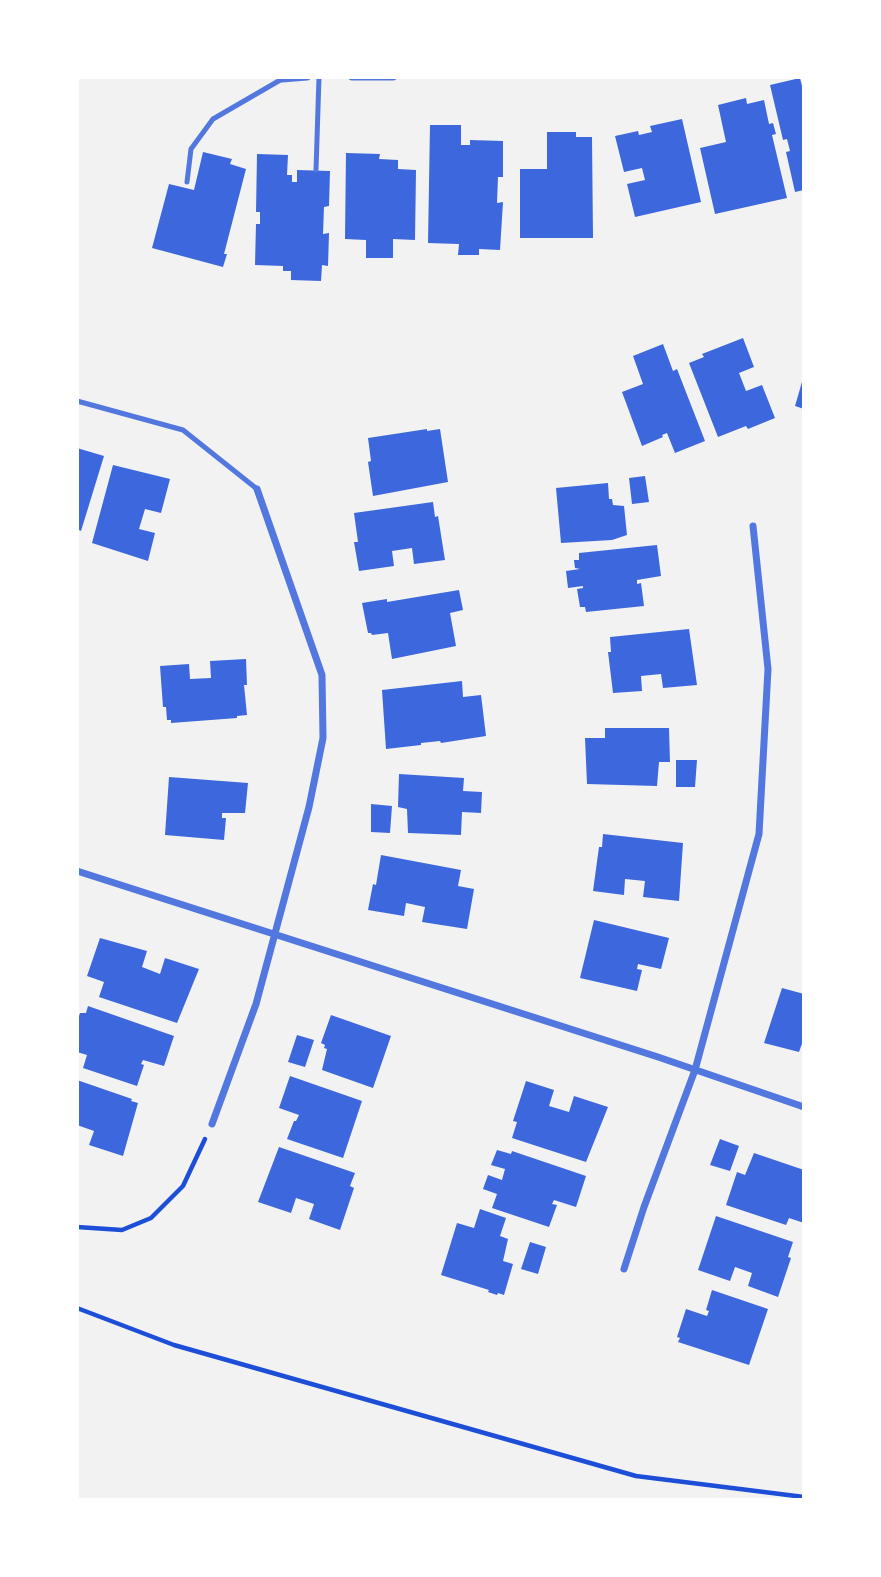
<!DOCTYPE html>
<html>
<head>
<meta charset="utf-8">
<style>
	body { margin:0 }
	#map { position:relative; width:881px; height:1577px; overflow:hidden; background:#f2f2f2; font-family:Montserrat,sans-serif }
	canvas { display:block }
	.frame { position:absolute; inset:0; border:79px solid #fff; pointer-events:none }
</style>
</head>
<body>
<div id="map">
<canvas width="881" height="1577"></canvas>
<div class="frame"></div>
</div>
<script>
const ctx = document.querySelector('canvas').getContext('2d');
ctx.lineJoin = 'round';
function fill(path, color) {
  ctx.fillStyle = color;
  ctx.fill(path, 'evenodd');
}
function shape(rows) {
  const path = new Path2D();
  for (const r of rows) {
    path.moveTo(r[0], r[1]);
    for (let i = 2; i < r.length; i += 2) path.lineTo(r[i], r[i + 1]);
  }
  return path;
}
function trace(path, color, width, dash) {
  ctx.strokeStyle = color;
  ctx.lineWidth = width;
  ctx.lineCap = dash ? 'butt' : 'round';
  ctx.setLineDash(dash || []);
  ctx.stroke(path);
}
fill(shape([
	[800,78,804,94,804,190,795,192,786,152,790,151,787,139,783,140,770,85],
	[746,98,747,104,764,100,769,124,773,123,776,134,772,135,787,198,715,214,700,148,726,142,718,105],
	[682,119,701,202,635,217,627,184,645,180,642,168,624,172,615,136,638,131,639,135,652,132,650,126],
	[430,125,461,125,461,145,470,145,470,140,503,141,503,177,498,177,497,203,503,202,500,250,479,249,479,255,458,255,459,244,428,243],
	[547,132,576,132,576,137,592,137,593,238,520,238,520,169,547,169],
	[203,152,232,159,230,164,246,169,224,254,227,254,223,267,152,248,169,184,194,190],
	[346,153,380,154,379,159,398,160,398,169,416,170,415,240,393,239,393,258,366,258,366,240,345,239],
	[257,154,288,155,287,175,292,175,292,182,297,182,297,170,330,171,329,206,324,207,323,234,329,233,328,266,322,265,321,281,291,280,291,271,283,271,283,266,255,265,256,224,260,224,260,212,256,212],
	[743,338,754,367,739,373,746,391,762,385,775,418,748,429,746,426,718,437,689,363,704,357,702,354],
	[663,344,673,371,677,369,705,441,675,453,667,433,662,435,663,437,642,446,622,392,643,384,633,356],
	[804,375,804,409,795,406],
	[427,429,427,431,440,429,448,482,373,496,368,462,371,461,368,438],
	[77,448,104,456,81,531,79,530,78,535],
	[113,465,170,479,161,513,145,509,139,529,155,533,148,561,92,543],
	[645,476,649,502,632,504,629,478],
	[608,483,609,499,612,499,613,505,624,506,627,535,612,540,561,543,556,488],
	[433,502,435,517,438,516,445,560,414,564,412,548,392,551,394,566,359,571,354,542,358,542,354,513],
	[657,545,661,576,637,580,637,584,641,583,644,606,586,612,585,607,580,607,577,589,583,588,583,586,568,588,566,571,580,569,575,568,574,560,579,560,579,553],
	[459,590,463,610,450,613,456,646,392,659,388,633,372,635,371,633,368,633,362,603,387,599,387,602],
	[689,629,697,685,663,688,661,674,641,676,642,691,613,693,608,652,611,652,610,637],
	[246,659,247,685,244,685,247,715,237,716,237,718,171,723,171,720,167,720,166,707,163,707,160,666,189,664,190,679,211,678,210,661],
	[462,681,463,697,481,695,486,736,441,743,440,741,421,743,421,745,386,749,382,690],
	[605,728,669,728,670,762,659,762,657,786,587,784,585,738,605,738],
	[676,760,697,760,695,787,676,787],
	[399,774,464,778,463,791,482,792,481,813,462,812,461,835,408,833,407,809,398,807],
	[169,777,248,783,245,813,222,813,222,818,226,818,224,840,165,835],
	[371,804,392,806,390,833,371,832],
	[603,834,683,843,679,901,643,897,645,881,625,879,624,895,593,891,599,847,602,847],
	[381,855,461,870,458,886,474,889,467,929,422,922,425,907,406,903,404,916,368,910,373,884,376,885],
	[594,920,669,938,661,969,638,964,637,969,642,970,637,991,580,978],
	[100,938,147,951,142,967,160,974,165,958,199,969,177,1023,99,997,104,982,87,976],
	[782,988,804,994,804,1038,799,1052,764,1043],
	[88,1006,174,1036,164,1066,143,1060,141,1064,144,1065,137,1086,83,1068,87,1055,77,1052,79,1026,77,1022,80,1013,86,1013],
	[331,1015,391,1036,373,1088,322,1070,327,1049,324,1048,325,1045,321,1043],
	[297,1035,314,1040,305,1067,288,1062],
	[290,1076,362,1101,343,1158,287,1139,294,1121,296,1121,299,1115,279,1108],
	[77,1080,132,1099,131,1101,138,1103,123,1156,89,1145,94,1131,77,1125],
	[526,1081,554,1090,549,1106,569,1112,574,1096,608,1107,586,1162,512,1138,517,1122,513,1121],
	[720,1139,739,1146,730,1171,710,1165],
	[279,1147,355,1173,350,1186,354,1188,340,1230,309,1219,314,1204,296,1198,291,1213,258,1202],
	[497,1150,511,1154,512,1151,586,1176,576,1207,554,1200,552,1204,557,1205,549,1227,492,1208,497,1194,483,1189,488,1175,502,1180,505,1169,491,1165],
	[754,1153,804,1170,804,1223,789,1218,786,1225,726,1205,737,1172,745,1175],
	[480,1209,506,1218,500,1236,508,1239,503,1261,513,1264,504,1295,498,1293,497,1295,488,1292,489,1290,441,1275,457,1223,474,1228],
	[716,1216,793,1242,788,1257,791,1258,778,1297,748,1286,752,1273,735,1267,730,1281,698,1270],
	[530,1242,546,1247,538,1274,521,1269],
	[712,1290,768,1309,749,1365,678,1342,680,1338,677,1337,686,1309,707,1316,709,1311,706,1310]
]), '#3d67dc');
trace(shape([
	[77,1227,122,1230,151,1218,183,1186,205,1139],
	[77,1308,174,1345,636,1476,804,1497]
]), '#1d4ed8', 4.5);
trace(shape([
	[316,170,319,77],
	[187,182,191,149,213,119,282,79],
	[77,401,183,430,257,489]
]), '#5277de', 5);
trace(shape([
	[352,77,393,77],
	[282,79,307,77],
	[77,871,658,1057,804,1107],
	[212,1124,256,1004,309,807,323,738,322,675,257,489],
	[624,1269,644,1207,695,1070,759,834,768,669,753,526]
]), '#5277de', 7);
</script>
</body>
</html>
